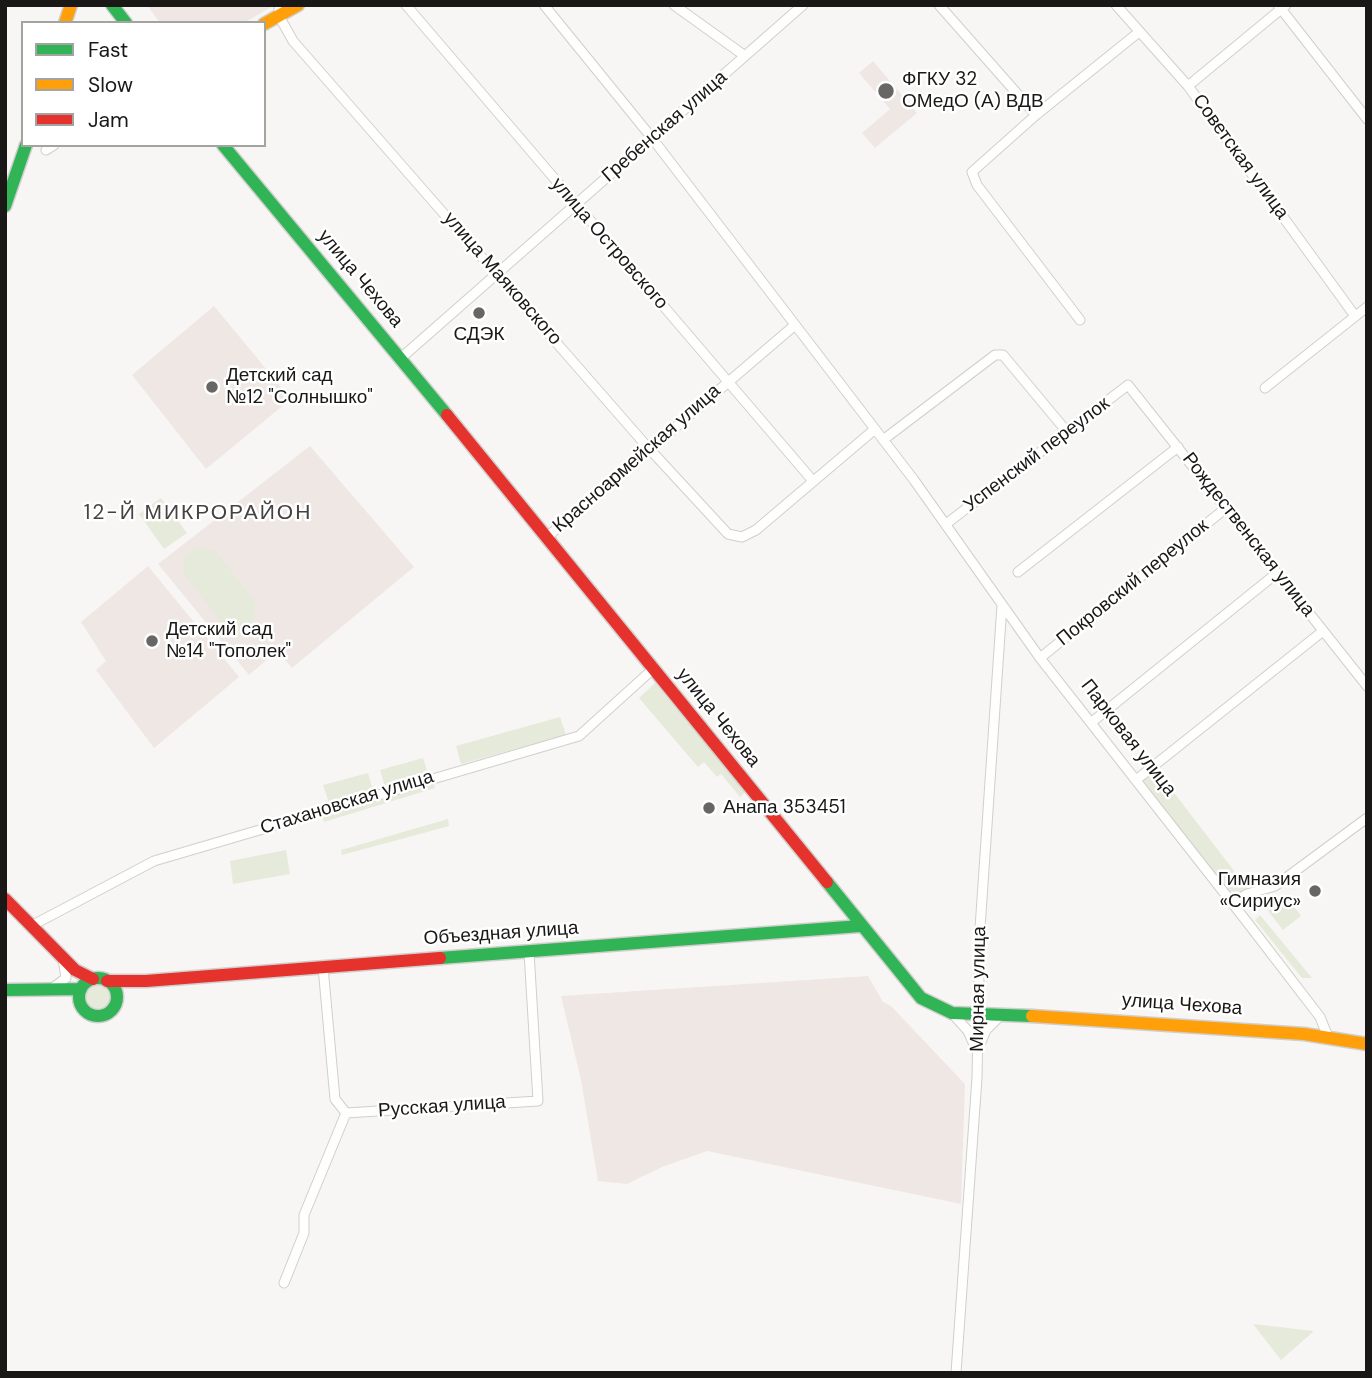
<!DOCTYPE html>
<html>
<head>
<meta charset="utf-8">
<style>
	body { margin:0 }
	#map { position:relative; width:1372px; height:1378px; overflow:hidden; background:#f8f6f4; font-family:"DM Sans",sans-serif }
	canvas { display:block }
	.frame { position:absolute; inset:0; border:7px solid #191817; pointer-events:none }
	.legend { position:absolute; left:21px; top:21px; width:245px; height:126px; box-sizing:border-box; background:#fff; border:2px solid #a3a3a2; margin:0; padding:9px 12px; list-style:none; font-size:21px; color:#191817 }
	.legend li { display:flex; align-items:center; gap:14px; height:35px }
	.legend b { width:35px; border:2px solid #a3a3a2 }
</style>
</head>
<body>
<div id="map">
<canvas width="1372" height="1378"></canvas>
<div class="frame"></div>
<ul class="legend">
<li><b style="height:9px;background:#30b455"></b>Fast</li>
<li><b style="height:9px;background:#ff9f0a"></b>Slow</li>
<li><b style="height:9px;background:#e5322d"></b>Jam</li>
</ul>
</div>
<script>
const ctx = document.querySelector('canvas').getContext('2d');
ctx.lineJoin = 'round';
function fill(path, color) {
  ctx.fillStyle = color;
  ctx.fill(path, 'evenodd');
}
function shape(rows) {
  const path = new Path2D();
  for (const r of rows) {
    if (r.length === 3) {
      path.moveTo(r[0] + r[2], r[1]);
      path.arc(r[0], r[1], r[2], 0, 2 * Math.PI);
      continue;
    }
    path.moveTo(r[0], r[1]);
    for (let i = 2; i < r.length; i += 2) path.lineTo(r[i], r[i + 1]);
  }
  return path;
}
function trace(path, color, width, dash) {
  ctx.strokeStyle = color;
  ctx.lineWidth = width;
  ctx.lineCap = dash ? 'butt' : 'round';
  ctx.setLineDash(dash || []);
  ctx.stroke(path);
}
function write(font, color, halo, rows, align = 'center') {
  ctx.font = font + ' "DM Sans",sans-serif';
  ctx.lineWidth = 5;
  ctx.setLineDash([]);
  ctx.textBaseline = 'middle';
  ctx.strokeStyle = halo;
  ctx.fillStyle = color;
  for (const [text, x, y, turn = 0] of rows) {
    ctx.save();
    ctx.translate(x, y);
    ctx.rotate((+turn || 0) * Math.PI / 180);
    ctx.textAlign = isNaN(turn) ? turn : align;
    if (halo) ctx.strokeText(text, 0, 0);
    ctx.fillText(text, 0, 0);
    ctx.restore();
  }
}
fill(shape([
	[147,5,270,5,271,7,244,23,160,23],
	[873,61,917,113,875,148,862,133,890,109,859,73],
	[214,306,291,399,206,469,132,375],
	[310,446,414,567,292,668,277,651,249,675,158,564],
	[148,566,239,677,154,748,96,670,106,661,81,622],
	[868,976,883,1002,891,1006,965,1084,961,1204,707,1151,662,1167,627,1184,598,1181,581,1080,561,996]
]), '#efe7e3');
fill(shape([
	[161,498,187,533,164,549,139,514],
	[204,547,216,552,255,602,255,618,245,628,236,631,224,626,185,575,183,566,186,556,195,549],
	[655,683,745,792,740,797,721,774,717,777,704,762,698,767,639,698],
	[560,717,566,735,461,764,456,746],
	[423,758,428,774,385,786,380,770],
	[1155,768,1248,889,1234,899,1142,779],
	[368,773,373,790,329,803,323,785],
	[432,779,435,788,324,822,321,813],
	[448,819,449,826,342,855,341,850],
	[286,850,290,874,233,884,230,861],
	[1286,896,1301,916,1283,930,1268,911],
	[1260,915,1312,978,1302,978,1255,920],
	[100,996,14],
	[1253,1324,1314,1331,1281,1360]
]), '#e5eada');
const street = shape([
	[279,5,279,16,293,41,644,443,728,534,742,537,756,530,875,429],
	[406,5,813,481],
	[544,5,652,138,914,480,1040,658,1247,922,1320,1017,1328,1037],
	[674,5,745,56],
	[939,5,1036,115],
	[1116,5,1188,86,1355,316],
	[1278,5,1367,119],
	[1188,86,1286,5],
	[46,150,54,145],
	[1080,320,977,185,972,172,1036,115,1139,32],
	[401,358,803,5],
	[1265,388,1367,307],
	[883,440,995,355,1003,355,1068,433],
	[946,524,1128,385,1367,686],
	[546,538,795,325],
	[1018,572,1178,447],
	[1040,658,1226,508],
	[1092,722,1277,573],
	[1136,780,1323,631],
	[1233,903,1247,894,1275,886,1367,818],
	[31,926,154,861,579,736,653,669],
	[54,987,66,978,63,959],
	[952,1013,968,1031,976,1049],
	[981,1042,986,1030,1001,1015],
	[346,1113,538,1101,529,952],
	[284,1283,304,1233,304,1215,346,1113,335,1099,323,967],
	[956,1373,977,1078,980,928,1002,605]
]);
const fast = shape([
	[112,5,126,23],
	[223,145,447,415],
	[5,206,26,145],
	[827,882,921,998,952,1013,1032,1016],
	[440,958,860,926],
	[98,997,19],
	[5,990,81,989]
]);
const slow = shape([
	[65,23,71,5],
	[264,24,298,5],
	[1032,1016,1304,1034,1367,1044]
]);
const jam = shape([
	[447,415,827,882],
	[5,899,75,970,93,979],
	[107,981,146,981,440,958]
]);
trace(street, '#d0cfce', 11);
trace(fast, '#d0cfce', 15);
trace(slow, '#d0cfce', 15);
trace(jam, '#d0cfce', 15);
trace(street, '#fefefd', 9);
trace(fast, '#30b455', 12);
trace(slow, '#ff9f0a', 12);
trace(jam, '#e5322d', 12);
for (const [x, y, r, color] of [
	[886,91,9,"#676664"],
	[479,313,7,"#676664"],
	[212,387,7,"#676664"],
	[152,641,7,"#676664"],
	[709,808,7,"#676664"],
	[1315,891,7,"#676664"]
]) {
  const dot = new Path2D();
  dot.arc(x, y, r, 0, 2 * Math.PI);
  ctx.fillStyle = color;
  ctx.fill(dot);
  trace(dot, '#fff', 2.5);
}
write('19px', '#191817', '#fff', [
	["ФГКУ 32",902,80],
	["ОМедО (А) ВДВ",902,102],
	["СДЭК",479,335,"center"],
	["Детский сад",226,376],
	["№12 \"Солнышко\"",226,398],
	["Детский сад",166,630],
	["№14 \"Тополек\"",166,652],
	["Анапа 353451",723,808],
	["Гимназия",1301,880,"right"],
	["«Сириус»",1301,902,"right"]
], 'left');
write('19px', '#191817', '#fff', [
	["Гребенская улица",665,127,-41],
	["Советская улица",1240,157,54],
	["улица Островского",609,244,49],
	["улица Чехова",360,279,50],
	["улица Маяковского",502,279,49],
	["Успенский переулок",1037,455,-37],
	["Красноармейская улица",637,459,-41],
	["Рождественская улица",1248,535,52],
	["Покровский переулок",1133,583,-39],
	["улица Чехова",718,718,51],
	["Парковая улица",1128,738,52],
	["Стахановская улица",347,803,-17],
	["Объездная улица",501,934,-4],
	["Мирная улица",979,989,-89],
	["улица Чехова",1182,1005,4],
	["Русская улица",442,1107,-4]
]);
ctx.letterSpacing = '2px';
write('21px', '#454240', '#fff', [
	["12-Й МИКРОРАЙОН",198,513]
]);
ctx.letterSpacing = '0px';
</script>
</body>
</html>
